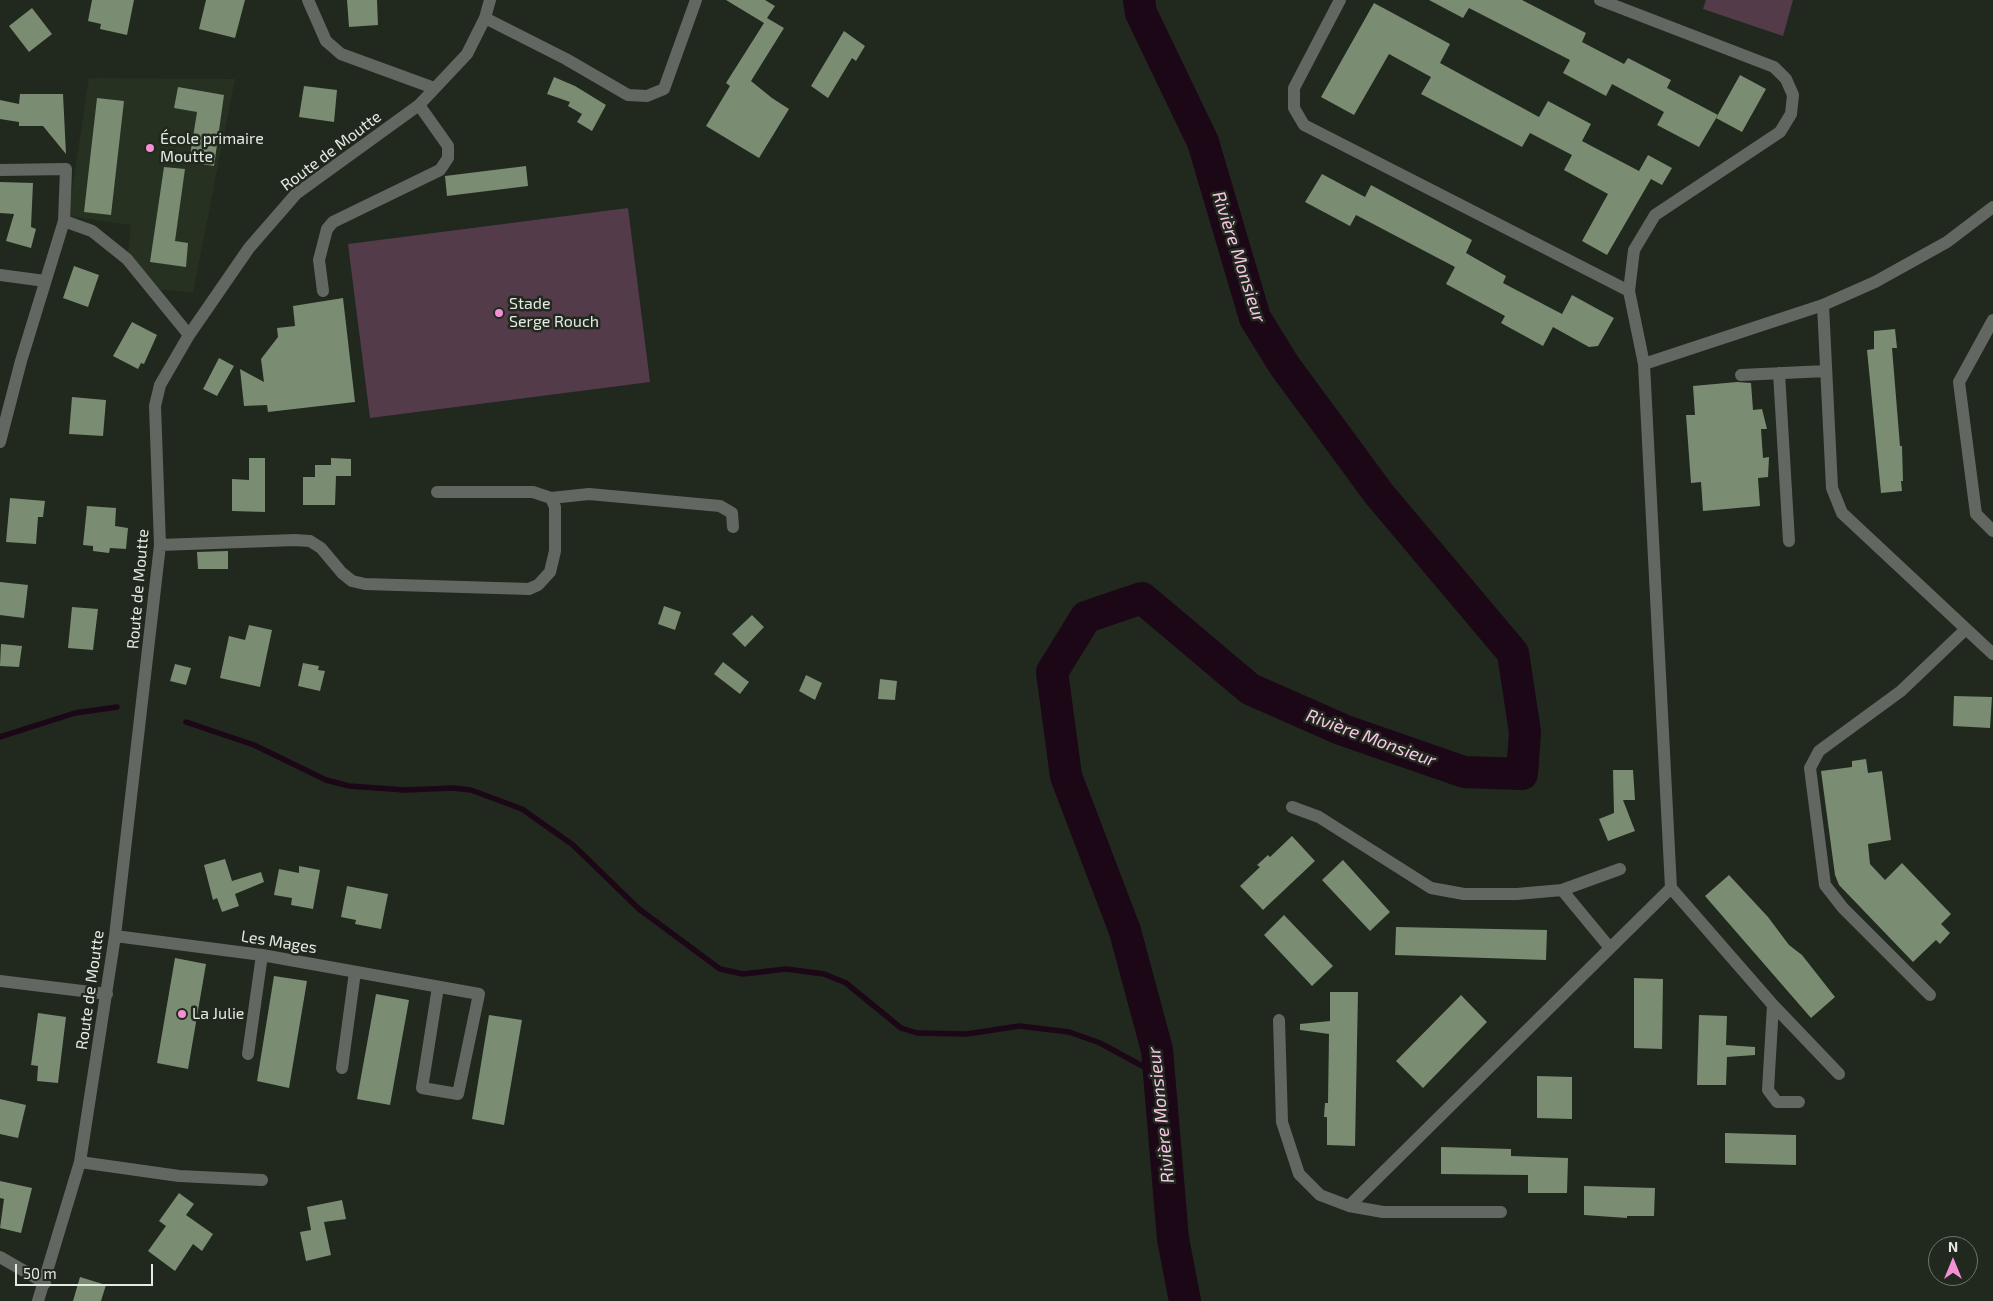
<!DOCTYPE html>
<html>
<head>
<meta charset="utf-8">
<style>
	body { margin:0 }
	#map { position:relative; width:1993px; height:1301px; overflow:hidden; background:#21281e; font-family:"Exo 2",sans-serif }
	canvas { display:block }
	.north { position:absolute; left:1928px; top:1236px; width:50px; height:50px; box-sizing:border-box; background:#21281e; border:1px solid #6f756c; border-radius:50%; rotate:0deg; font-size:14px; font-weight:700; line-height:20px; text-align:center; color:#e4e9e2 }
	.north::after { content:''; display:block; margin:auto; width:18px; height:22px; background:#f491d4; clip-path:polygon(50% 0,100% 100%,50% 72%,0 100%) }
	.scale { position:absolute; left:15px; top:1264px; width:138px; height:22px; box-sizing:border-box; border:2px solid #e4e9e2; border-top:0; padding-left:6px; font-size:15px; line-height:18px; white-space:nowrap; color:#e4e9e2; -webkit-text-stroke:4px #21281e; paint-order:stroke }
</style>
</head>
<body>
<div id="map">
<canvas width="1993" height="1301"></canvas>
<div class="north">N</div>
<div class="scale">50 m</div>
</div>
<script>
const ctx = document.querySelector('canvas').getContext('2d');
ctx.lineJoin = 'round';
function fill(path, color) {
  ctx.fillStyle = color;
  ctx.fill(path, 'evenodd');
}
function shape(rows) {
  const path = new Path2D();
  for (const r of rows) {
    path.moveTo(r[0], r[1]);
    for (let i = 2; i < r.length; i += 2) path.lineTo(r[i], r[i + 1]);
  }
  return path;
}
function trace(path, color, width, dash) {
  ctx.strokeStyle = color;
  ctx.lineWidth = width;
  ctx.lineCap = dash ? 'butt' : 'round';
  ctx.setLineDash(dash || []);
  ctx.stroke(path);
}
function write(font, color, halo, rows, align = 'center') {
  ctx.font = font + ' "Exo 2",sans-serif';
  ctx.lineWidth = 5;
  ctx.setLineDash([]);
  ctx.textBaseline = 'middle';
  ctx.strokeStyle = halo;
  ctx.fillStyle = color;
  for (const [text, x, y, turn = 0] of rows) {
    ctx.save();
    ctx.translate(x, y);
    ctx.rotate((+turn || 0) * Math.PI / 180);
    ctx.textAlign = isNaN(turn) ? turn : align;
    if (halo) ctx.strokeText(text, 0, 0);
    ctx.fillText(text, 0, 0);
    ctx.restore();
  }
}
fill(shape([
	[89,78,235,79,193,293,158,289,128,251,131,225,68,216]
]), '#263121');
fill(shape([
	[1706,0,1793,0,1783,36,1703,9],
	[628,208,650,382,370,418,348,244]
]), '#533b4a');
trace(shape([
	[186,722,254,745,326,780,349,786,405,790,453,788,471,790,522,809,573,845,639,909,720,969,743,974,786,969,824,974,846,983,901,1028,917,1033,967,1034,1019,1026,1069,1032,1100,1043,1159,1075],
	[0,737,75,713,117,707]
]), '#1b0715', 5.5);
trace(shape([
	[1139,0,1141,13,1203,142,1255,318,1284,365,1379,494,1513,653,1525,732,1522,774,1464,772,1343,730,1250,689,1142,598,1086,617,1052,672,1066,776,1125,931,1157,1050,1173,1239,1185,1301]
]), '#1b0715', 32);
fill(shape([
	[92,0,134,0,127,35,100,29,101,24,88,21],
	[206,0,245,0,235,38,199,29],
	[347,0,377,0,378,25,349,27],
	[726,0,765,0,775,6,767,18,784,28,751,81,772,98,789,109,759,158,706,126,730,86,726,83,764,23],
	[1429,0,1522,0,1586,33,1582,42,1624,64,1628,58,1671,80,1667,88,1718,115,1699,147,1657,125,1664,112,1612,84,1606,96,1563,73,1570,60,1469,8,1463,18],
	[1374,3,1450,44,1440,63,1539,117,1548,101,1591,124,1582,141,1639,171,1648,155,1672,168,1662,185,1651,179,1607,255,1582,241,1608,194,1564,170,1572,155,1530,133,1522,147,1421,94,1431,77,1389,54,1354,115,1321,97],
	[32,8,52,34,29,52,9,26],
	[844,31,865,46,856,61,852,58,828,98,811,86],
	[1740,75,1766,89,1742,132,1716,118],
	[554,77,575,86,606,105,592,131,577,122,582,114,568,106,570,102,547,94],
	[304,86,337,90,334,122,299,117],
	[178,87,224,95,214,166,189,162,197,112,174,108],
	[20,94,63,94,66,154,43,126,19,126,19,122,0,119,0,100,19,104],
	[97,98,124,101,111,215,84,212],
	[526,166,528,186,447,196,445,176],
	[164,167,185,169,175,241,188,243,186,267,150,262],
	[1322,174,1365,197,1371,185,1472,240,1466,253,1506,276,1503,283,1562,314,1572,295,1614,318,1598,346,1589,347,1553,327,1543,346,1501,323,1505,316,1446,284,1455,267,1356,215,1350,226,1305,202],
	[0,182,33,183,31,227,36,229,31,248,6,241,14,214,0,213],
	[74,266,99,275,88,307,63,298],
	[343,298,355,402,268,412,267,405,244,406,240,369,264,382,261,359,278,337,277,328,295,326,293,306],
	[132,322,157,335,144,364,141,363,138,369,113,356],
	[1895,329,1897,348,1892,348,1900,446,1902,446,1903,481,1901,481,1902,491,1881,493,1867,350,1874,349,1874,331],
	[219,358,234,366,217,396,203,389],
	[1737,382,1751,383,1753,410,1762,409,1767,429,1761,429,1763,458,1769,457,1768,477,1758,478,1760,506,1703,511,1701,482,1691,483,1686,415,1695,415,1693,386],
	[72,397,106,400,103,436,69,434],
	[249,458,265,458,265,512,232,511,232,479,249,480],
	[331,458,351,459,351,476,336,476,335,505,303,505,303,477,315,477,315,465,331,465],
	[10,498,45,501,43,517,38,517,36,544,6,542],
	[87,506,116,508,115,526,128,528,126,549,110,548,109,553,93,551,93,546,83,545],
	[228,551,228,569,198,569,197,552],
	[0,582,28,585,24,618,0,615],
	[664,606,681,612,675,630,658,624],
	[72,607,98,609,93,650,68,648],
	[752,615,764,627,745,647,732,634],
	[249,625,272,630,260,687,220,678,229,636,245,640],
	[1,644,22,646,19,667,0,666],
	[723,662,749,682,740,694,714,674],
	[303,663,319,666,318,670,325,671,320,691,298,686],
	[175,664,191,668,186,685,170,681],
	[806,675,822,683,815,700,799,691],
	[880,679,897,681,895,700,878,699],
	[1954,696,1992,697,1990,728,1953,726],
	[1866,759,1868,773,1882,771,1891,840,1868,844,1870,864,1885,880,1902,863,1951,914,1941,924,1950,933,1940,944,1936,940,1913,962,1839,885,1835,875,1821,771,1852,767,1852,761],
	[1613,770,1633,770,1635,800,1623,800,1635,831,1608,841,1599,819,1614,813],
	[1292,836,1315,861,1263,910,1240,886,1260,867,1257,865,1268,855,1270,857],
	[225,859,232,881,261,872,264,882,235,894,239,906,222,912,217,898,213,900,204,865],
	[1343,860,1390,912,1370,931,1322,880],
	[299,866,320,870,313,909,291,905,292,898,274,895,279,869,299,873],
	[1729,875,1768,917,1789,945,1802,955,1835,997,1811,1018,1705,896],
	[347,886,388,894,381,929,355,924,356,920,341,917],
	[1284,915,1333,966,1312,986,1264,935],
	[1396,927,1547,930,1546,960,1395,955],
	[175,958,206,964,188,1069,157,1063],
	[274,976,307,981,289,1088,257,1081],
	[1634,978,1663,979,1662,1049,1634,1048],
	[1330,992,1358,992,1355,1146,1327,1145,1327,1117,1324,1117,1325,1103,1328,1103,1329,1034,1300,1030,1300,1024,1330,1021],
	[376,994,409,1000,390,1105,357,1099],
	[1461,995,1487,1022,1423,1088,1396,1061],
	[38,1013,66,1017,58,1083,37,1081,38,1066,31,1065],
	[489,1015,522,1020,504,1125,472,1119],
	[1699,1015,1727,1016,1726,1045,1755,1047,1755,1055,1727,1057,1726,1085,1697,1085],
	[1537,1076,1572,1077,1572,1119,1537,1118],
	[0,1099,26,1105,18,1138,0,1134],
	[1725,1133,1796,1135,1796,1165,1725,1163],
	[1441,1147,1511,1149,1511,1156,1568,1158,1567,1193,1528,1193,1528,1175,1441,1174],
	[0,1181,32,1188,21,1233,0,1228,4,1199,0,1198],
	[1584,1186,1655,1188,1654,1216,1627,1216,1627,1218,1584,1215],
	[179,1193,194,1204,186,1215,213,1234,202,1251,193,1244,175,1271,148,1251,166,1226,159,1221],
	[342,1200,346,1219,324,1222,331,1255,306,1261,300,1232,311,1230,307,1207],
	[80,1277,106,1285,101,1301,73,1301]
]), '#7a8c72');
trace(shape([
	[308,0,326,41,341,54,434,88],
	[1340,0,1294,88,1294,108,1304,125,1629,291],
	[1600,0,1774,67,1786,79,1793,95,1791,114,1780,132,1655,215,1634,250,1629,291,1644,364,1671,888,1773,1005,1839,1074],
	[485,18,566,59,628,95,647,96,664,89,696,0],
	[0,170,66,169,64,221,92,231,127,259,189,335],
	[0,275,45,281],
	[323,291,319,260,327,229,333,222,440,170,448,158,448,146,419,105],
	[1823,305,1832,488,1842,513,1993,654],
	[1993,320,1959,382,1976,514,1993,531],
	[1644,364,1823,305,1875,282,1947,242,1993,207],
	[1779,373,1789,541],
	[1741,375,1826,371],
	[0,442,21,361,64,221],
	[551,498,589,494,720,506,732,513,733,527],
	[160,545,295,540,310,541,321,548,342,573,352,581,365,584,529,589,538,585,550,572,555,551,555,507,551,498,533,492,437,492],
	[1292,807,1319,817,1431,888,1464,894,1517,894,1562,890,1620,869],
	[1562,890,1610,948],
	[115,936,262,955,479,994,458,1094,422,1088,438,987],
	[0,981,107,994],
	[1930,995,1843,908,1825,885,1810,768,1819,751,1901,691,1966,629],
	[1773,1005,1768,1090,1777,1102,1799,1102],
	[1279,1020,1282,1122,1299,1174,1320,1195,1349,1206,1383,1212,1501,1212],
	[248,1054,262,955],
	[342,1068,355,972],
	[80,1162,179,1176,262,1180],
	[1349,1206,1671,888],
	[0,1257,45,1283],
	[38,1301,80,1162,115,936,160,545,155,406,160,385,189,335,249,248,296,194,419,105,467,54,485,18,490,0]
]), '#636761', 12);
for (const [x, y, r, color] of [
	[150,148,5,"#f491d4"],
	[499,313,5,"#f491d4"],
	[182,1014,5,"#f491d4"]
]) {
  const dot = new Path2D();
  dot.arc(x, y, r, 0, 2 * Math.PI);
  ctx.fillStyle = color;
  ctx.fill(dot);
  trace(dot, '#21281e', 2);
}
write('16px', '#e4e9e2', '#21281e', [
	["École primaire",160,139],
	["Moutte",160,157],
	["Stade",509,304],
	["Serge Rouch",509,322],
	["La Julie",192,1014]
], 'left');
write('16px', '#e4e9e2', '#21281e', [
	["Route de Moutte",331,151,-37],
	["Route de Moutte",138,589,-85],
	["Les Mages",279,942,9],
	["Route de Moutte",90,990,-82]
]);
write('italic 18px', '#fac6e7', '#21281e', [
	["Rivière Monsieur",1239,257,72],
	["Rivière Monsieur",1371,738,20],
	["Rivière Monsieur",1161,1115,-96]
]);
</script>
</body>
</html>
